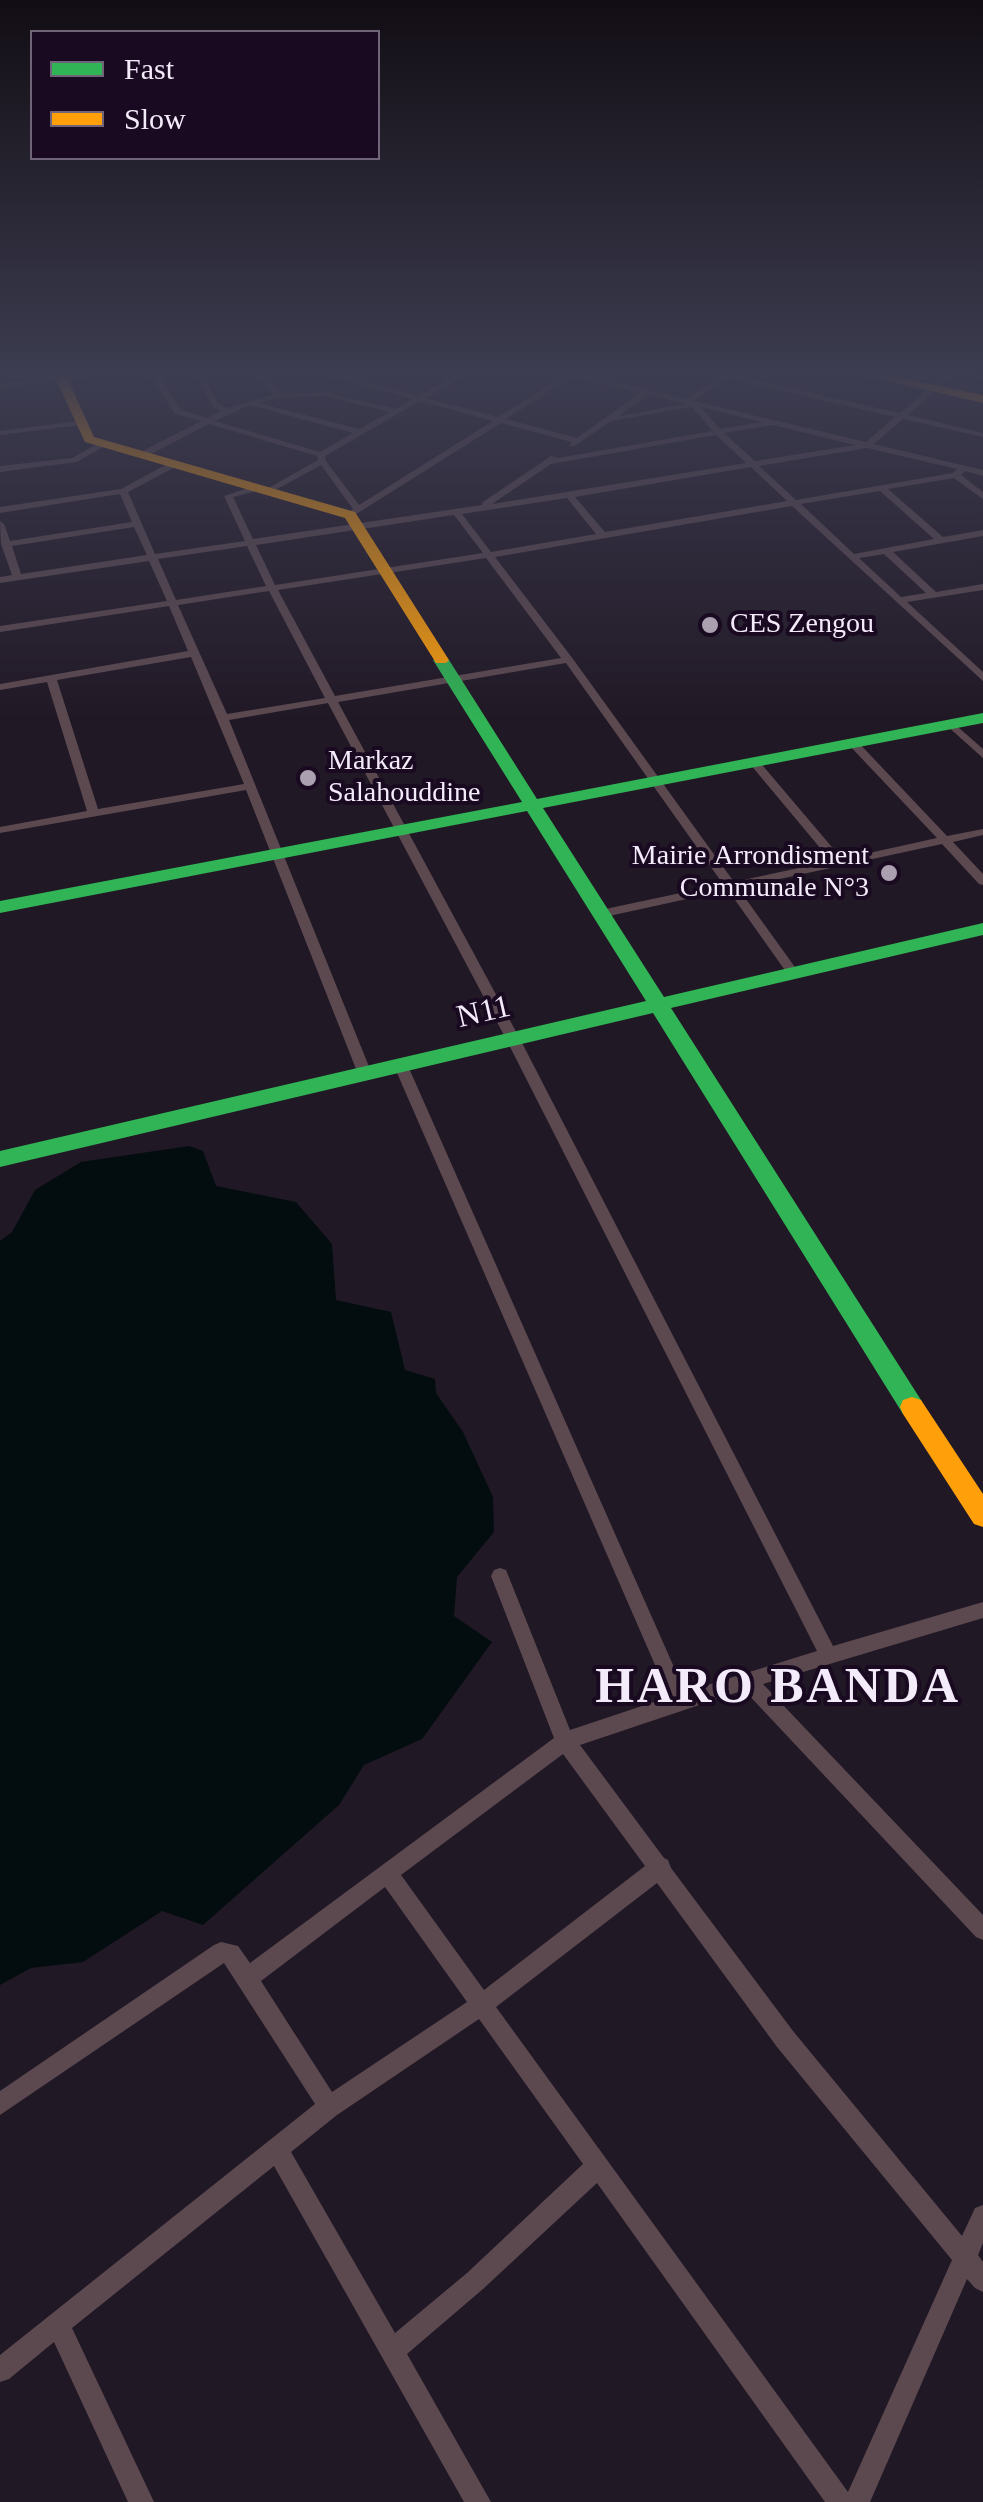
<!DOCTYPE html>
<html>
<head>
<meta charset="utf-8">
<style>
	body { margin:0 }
	#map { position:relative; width:983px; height:2502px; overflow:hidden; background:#211825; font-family:"Times New Roman",serif }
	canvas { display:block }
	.legend { position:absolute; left:30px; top:30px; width:350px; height:130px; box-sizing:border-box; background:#190a21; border:2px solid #706478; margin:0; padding:12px 18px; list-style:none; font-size:30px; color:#f3eafa }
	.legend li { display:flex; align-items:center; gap:20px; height:50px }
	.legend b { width:50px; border:2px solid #706478 }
</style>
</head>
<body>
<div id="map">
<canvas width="983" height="2502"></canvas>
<ul class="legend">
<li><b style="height:12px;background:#30b455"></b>Fast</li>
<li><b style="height:12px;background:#ff9f0a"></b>Slow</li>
</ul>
</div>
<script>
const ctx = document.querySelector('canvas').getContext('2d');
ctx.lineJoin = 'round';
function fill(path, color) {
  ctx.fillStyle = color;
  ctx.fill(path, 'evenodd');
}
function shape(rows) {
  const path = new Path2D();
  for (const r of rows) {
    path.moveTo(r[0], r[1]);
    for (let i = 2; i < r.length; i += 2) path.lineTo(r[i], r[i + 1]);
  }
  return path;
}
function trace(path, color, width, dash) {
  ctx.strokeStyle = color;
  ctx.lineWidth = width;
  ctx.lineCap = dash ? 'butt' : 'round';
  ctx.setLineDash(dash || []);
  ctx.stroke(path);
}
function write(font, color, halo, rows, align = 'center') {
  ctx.font = font + ' "Times New Roman",serif';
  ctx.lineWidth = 8;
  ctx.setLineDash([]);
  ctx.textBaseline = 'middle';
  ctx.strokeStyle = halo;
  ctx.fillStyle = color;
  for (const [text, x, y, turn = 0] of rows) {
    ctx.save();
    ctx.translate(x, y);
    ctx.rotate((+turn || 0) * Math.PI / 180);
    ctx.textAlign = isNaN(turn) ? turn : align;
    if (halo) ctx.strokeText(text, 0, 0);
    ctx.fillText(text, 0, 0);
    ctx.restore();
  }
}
fill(shape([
	[189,1146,203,1151,216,1186,296,1202,332,1244,336,1300,391,1312,405,1370,435,1379,436,1393,463,1432,493,1497,494,1532,457,1577,454,1616,492,1642,422,1739,364,1765,339,1805,203,1925,162,1911,83,1962,31,1968,0,1985,0,1241,12,1232,35,1190,81,1162]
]), '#030d0f');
fill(shape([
	[86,373,107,373,0,388,0,384,86,373],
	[149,373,157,373,181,410,207,418,221,411,212,406,194,373,202,373,218,403,227,408,273,395,256,373,264,373,280,394,325,392,396,409,413,399,319,373,331,373,418,396,460,373,469,373,426,398,498,417,565,375,564,373,577,373,686,399,719,377,710,373,734,373,732,375,900,413,948,373,956,373,908,415,983,433,983,437,903,419,874,444,983,470,983,476,965,471,961,475,983,492,983,499,954,478,888,489,943,537,983,530,983,536,893,552,936,592,983,584,983,590,907,602,983,672,983,681,792,506,495,557,573,659,734,882,831,861,750,764,750,760,754,759,758,760,842,859,937,838,848,744,847,742,852,739,856,740,947,836,983,829,983,835,953,842,983,874,983,885,979,884,942,844,738,888,797,970,797,976,789,976,728,890,600,918,596,917,596,911,723,884,566,663,338,702,520,1039,833,1646,983,1602,983,1618,763,1684,983,1915,983,1940,976,1937,744,1690,580,1745,664,1858,668,1860,671,1868,793,2031,962,2236,975,2208,983,2205,983,2243,978,2255,983,2262,983,2292,975,2288,967,2279,870,2502,825,2502,597,2183,483,2289,407,2354,491,2502,464,2502,274,2166,72,2328,154,2502,128,2502,54,2342,9,2379,0,2382,0,2355,315,2104,224,1963,0,2115,0,2091,214,1945,221,1942,238,1946,250,1963,554,1738,491,1576,494,1570,500,1568,506,1570,570,1730,669,1697,394,1066,396,1063,406,1063,408,1066,685,1692,817,1651,506,1039,328,703,229,720,372,1074,370,1077,365,1079,358,1074,246,790,0,833,0,827,87,811,47,682,0,690,0,684,188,651,169,606,0,632,0,626,167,601,149,561,0,583,0,577,12,575,1,544,0,521,4,524,10,541,132,522,120,494,0,513,0,507,121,489,171,462,177,462,177,466,128,492,155,554,245,541,224,496,257,485,260,486,260,490,233,497,253,539,482,505,483,502,551,456,558,458,713,431,692,407,611,421,573,447,569,445,572,442,501,423,350,518,346,515,353,509,321,465,270,493,263,491,318,460,317,456,209,424,145,457,139,457,139,453,201,421,175,414,149,373],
	[573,376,640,393,577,438,506,419,573,376],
	[727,378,895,417,866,442,694,401,727,378],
	[648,394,686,404,619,416,648,394],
	[325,396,390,412,359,429,259,403,278,398,325,396],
	[420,401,493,421,359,505,326,461,325,456,420,401],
	[250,405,353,433,320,452,215,421,250,405],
	[701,407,762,422,720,429,701,407],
	[773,425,855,445,755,461,724,433,773,425],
	[716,435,746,463,492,504,551,464,716,435],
	[867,448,957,469,953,473,796,500,759,466,867,448],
	[751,467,787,501,605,532,575,497,751,467],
	[880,491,934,539,854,554,801,504,880,491],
	[567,498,596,534,491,552,462,514,567,498],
	[454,515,483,553,275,585,256,545,454,515],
	[134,527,147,555,21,574,12,546,134,527],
	[247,546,266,586,176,600,158,559,247,546],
	[884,554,926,593,901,597,859,558,884,554],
	[486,558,561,658,335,696,278,590,486,558],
	[269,591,325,698,227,714,178,605,269,591],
	[191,657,244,784,98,809,57,680,191,657],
	[563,1754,645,1866,484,1990,401,1875,563,1754],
	[657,1883,777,2047,952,2260,848,2492,496,2007,657,1883],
	[385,1887,467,2002,332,2092,261,1981,385,1887],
	[479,2019,583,2164,467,2273,395,2333,291,2152,337,2115,479,2019],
	[78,421,82,423,81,425,0,435,0,431,78,421],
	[101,442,108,444,77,462,0,472,0,466,72,458,101,442],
	[950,720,983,749,983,758,946,725,945,723,950,720]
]), '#5c4950');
fill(shape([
	[441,655,449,660,537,799,983,713,983,723,543,808,664,997,983,923,983,935,671,1008,921,1400,924,1407,921,1414,912,1417,903,1414,653,1013,0,1167,0,1151,646,1001,527,811,0,913,0,901,522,802,433,660,441,655]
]), '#30b455');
fill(shape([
	[53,373,65,373,94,437,355,512,449,660,446,663,436,663,345,518,85,442,53,373],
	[856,373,877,373,983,395,983,403,856,373],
	[912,1397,921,1400,983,1494,983,1527,974,1524,903,1414,900,1407,903,1400,912,1397]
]), '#ff9f0a');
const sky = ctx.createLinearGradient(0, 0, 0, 723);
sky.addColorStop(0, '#120d14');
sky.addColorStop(0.52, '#3d3d51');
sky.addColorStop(1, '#3d3d5100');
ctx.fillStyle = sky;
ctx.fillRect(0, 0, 983, 723);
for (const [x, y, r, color] of [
	[710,625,10,"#aaa0af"],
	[308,778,10,"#aaa0af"],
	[889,873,10,"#aaa0af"]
]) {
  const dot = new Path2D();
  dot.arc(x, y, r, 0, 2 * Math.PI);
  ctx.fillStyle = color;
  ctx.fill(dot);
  trace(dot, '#190a21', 4);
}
write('28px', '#f3eafa', '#190a21', [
	["CES Zengou",730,625],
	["Markaz",328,762],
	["Salahouddine",328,794],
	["Mairie Arrondisment",869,857,"right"],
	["Communale N°3",869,889,"right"]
], 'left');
write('32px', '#f3eafa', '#190a21', [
	["N11",484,1013,-13]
]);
ctx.letterSpacing = '2.5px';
write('bold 50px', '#f3eafa', '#190a21', [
	["HARO BANDA",778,1689]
]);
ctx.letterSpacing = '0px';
</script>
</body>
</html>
